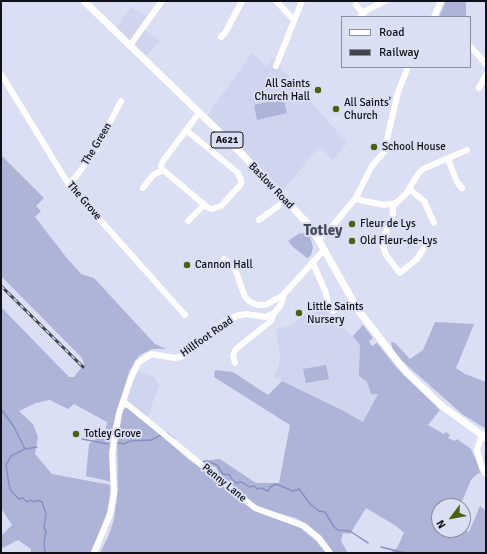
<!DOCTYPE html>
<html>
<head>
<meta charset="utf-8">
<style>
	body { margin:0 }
	#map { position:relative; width:487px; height:554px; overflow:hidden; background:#dbdff3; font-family:Signika,sans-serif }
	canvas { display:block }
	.frame { position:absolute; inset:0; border:2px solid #101118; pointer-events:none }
	.legend { position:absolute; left:341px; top:16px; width:130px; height:52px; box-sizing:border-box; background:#dbdff3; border:1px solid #8a8d9b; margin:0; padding:5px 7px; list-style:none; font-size:12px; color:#101118 }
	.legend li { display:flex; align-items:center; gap:8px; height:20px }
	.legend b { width:20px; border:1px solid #8a8d9b }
	.north { position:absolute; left:431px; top:498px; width:40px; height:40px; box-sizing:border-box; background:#dbdff3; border:1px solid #8a8d9b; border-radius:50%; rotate:238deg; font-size:11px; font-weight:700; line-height:16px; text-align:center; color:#101118 }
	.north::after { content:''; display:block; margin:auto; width:14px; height:18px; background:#486211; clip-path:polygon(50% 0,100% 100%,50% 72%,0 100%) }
</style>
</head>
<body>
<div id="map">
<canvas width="487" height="554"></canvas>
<div class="frame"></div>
<ul class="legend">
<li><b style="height:5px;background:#fff"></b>Road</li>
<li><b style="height:5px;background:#43454f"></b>Railway</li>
</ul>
<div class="north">N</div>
</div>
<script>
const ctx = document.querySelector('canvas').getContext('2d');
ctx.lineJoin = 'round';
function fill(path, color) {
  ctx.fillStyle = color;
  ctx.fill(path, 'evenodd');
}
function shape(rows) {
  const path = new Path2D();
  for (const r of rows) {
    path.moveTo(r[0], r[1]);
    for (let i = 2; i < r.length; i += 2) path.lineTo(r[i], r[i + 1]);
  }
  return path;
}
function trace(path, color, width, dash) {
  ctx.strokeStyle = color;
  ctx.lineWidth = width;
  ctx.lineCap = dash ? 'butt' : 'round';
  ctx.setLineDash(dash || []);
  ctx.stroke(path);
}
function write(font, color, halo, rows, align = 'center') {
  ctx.font = font + ' Signika,sans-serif';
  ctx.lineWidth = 4;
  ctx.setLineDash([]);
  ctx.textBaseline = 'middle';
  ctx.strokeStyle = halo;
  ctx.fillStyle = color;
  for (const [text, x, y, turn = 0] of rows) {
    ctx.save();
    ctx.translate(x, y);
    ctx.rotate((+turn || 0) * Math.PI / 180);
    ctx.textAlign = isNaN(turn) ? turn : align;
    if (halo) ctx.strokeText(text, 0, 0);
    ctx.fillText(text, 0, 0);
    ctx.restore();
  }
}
fill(shape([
	[132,7,146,17,139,26,160,41,146,56,116,27],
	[252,53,266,66,274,57,280,65,280,67,347,143,333,160,319,147,283,190,207,116],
	[322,302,331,317,360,343,360,378,367,382,370,393,378,394,363,422,340,409,274,377,279,364,280,355,276,329,290,326],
	[137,370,155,378,159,385,147,418,125,400]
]), '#cfd4ef');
fill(shape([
	[446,1,466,1,466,17,439,17],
	[283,98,287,113,257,120,254,105],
	[1,155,44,198,36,206,41,211,35,217,66,257,81,274,94,278,155,344,166,349,152,349,140,355,135,361,129,372,110,436,112,482,86,476,89,444,105,432,107,422,74,404,68,409,50,400,36,403,19,411,33,424,38,437,35,454,52,474,111,485,107,516,90,553,31,553,31,549,18,540,1,549,1,536,12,525,1,508,1,307,69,377,74,377,84,364,82,358,1,276],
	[308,230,313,247,311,255,307,258,293,247,288,241,300,233,302,234],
	[435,322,474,324,456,368,465,374,486,382,486,429,462,414,401,360,393,351,391,342,395,343,410,359,423,350],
	[363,325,373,338,369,341,372,346,377,343,397,368,440,410,428,425,444,434,446,432,450,435,448,438,455,441,457,439,471,449,481,472,477,474,471,480,460,506,439,506,439,530,463,530,469,532,480,506,486,511,486,553,389,553,397,548,404,533,396,526,366,508,350,534,343,533,341,541,348,553,333,553,318,534,308,525,296,518,260,508,249,500,219,474,216,467,208,466,201,461,220,459,256,483,279,483,290,425,214,377,215,370,233,372,268,395,282,381,340,409,363,422,378,394,371,394,367,382,359,376,360,345,353,336],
	[326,365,329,379,306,383,303,369],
	[127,407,130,408,188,459,212,476,235,497,258,512,298,526,316,541,326,553,100,553,108,537,114,519,118,489,117,443,123,410]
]), '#adb4d7');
trace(shape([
	[1,409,14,427,25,449,11,456,6,465,9,485,11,491,19,499,23,498,27,502,30,500,34,502,37,500,42,502,46,514,44,528,46,531,44,542,45,553],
	[167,433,174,439],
	[82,439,108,444],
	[117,443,124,444,130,441,151,440,161,435],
	[25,449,37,447],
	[202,462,207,461,217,465,223,474,230,475,231,478,236,483,242,482,249,487,254,486,257,489,261,488,268,491,270,487,276,484,293,491,299,489,311,505,319,511,325,512,334,527,338,530,350,531,368,543],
	[381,547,405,553]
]), '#8790c3', 1.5);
trace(shape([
	[276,1,294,20],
	[356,5,363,13],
	[360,17,367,10,385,1],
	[434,17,441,1],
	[221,37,225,33,242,1],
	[131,44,162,1],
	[470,46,486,64],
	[276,66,302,1],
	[1,74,69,185,185,315],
	[479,88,486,75],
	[448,159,457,182,462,188],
	[163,170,207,207,212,209,221,206,241,184,241,180,238,173,186,130],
	[163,170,161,166,163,161,199,113],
	[69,185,95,152,121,101],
	[143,188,153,175,163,170],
	[409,189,424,201,434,223],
	[355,199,384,205,396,203,406,194,418,174,423,169,467,150],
	[393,204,393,214,382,243,386,255,400,273,417,259,424,248],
	[259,220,285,201],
	[188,221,204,205],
	[318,239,330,229,355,199,372,166,384,152,398,92,408,67],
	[224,259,235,269,245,297,250,302,258,305,266,305,283,295],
	[313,263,326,293,328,305,333,311],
	[235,363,233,355,236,349,271,321,274,313],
	[123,401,255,508,304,526,319,538,330,553],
	[481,436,477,450,482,468,486,474],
	[94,553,110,514,114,495,112,453,119,413,131,378,138,363,151,354,175,358,183,356,223,323,236,316,246,314,265,317,274,313,280,306,284,294,324,250]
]), '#fff', 6);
trace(shape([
	[84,1,239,151,308,224,318,239,358,310,406,372,442,406,486,438]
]), '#fff', 7);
const rail = shape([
	[1,286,83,367]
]);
trace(rail, '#43454f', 3);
trace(rail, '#dbdff3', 1.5, [4.5]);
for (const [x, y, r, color] of [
	[318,90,4,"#486211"],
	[336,109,4,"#486211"],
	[374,147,4,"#486211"],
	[352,224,4,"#486211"],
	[352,241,4,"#486211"],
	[187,265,4,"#486211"],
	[299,313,4,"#486211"],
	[76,434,4,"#486211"]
]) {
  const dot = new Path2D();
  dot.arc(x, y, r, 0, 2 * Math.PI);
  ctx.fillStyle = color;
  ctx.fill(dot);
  trace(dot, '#dbdff3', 1.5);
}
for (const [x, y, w] of [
	[227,140,32]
]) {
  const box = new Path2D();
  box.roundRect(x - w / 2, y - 8, w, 16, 3);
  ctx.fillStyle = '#dbdff3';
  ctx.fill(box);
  trace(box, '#101118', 1);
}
write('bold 10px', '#101118', null, [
	["A621",227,140]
]);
write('11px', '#101118', '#dbdff3', [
	["All Saints",310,84,"right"],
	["Church Hall",310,97,"right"],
	["All Saints'",344,103],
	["Church",344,116],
	["School House",382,147],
	["Fleur de Lys",360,224],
	["Old Fleur-de-Lys",360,241],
	["Cannon Hall",195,265],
	["Little Saints",307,307],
	["Nursery",307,320],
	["Totley Grove",84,434]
], 'left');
write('11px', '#101118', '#dbdff3', [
	["The Green",97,144,-59],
	["Baslow Road",271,186,46],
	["The Grove",84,201,49],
	["Hillfoot Road",207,337,-35],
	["Penny Lane",224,483,39]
]);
write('bold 15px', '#474a5b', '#dbdff3', [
	["Totley",323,231]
]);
</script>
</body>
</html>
